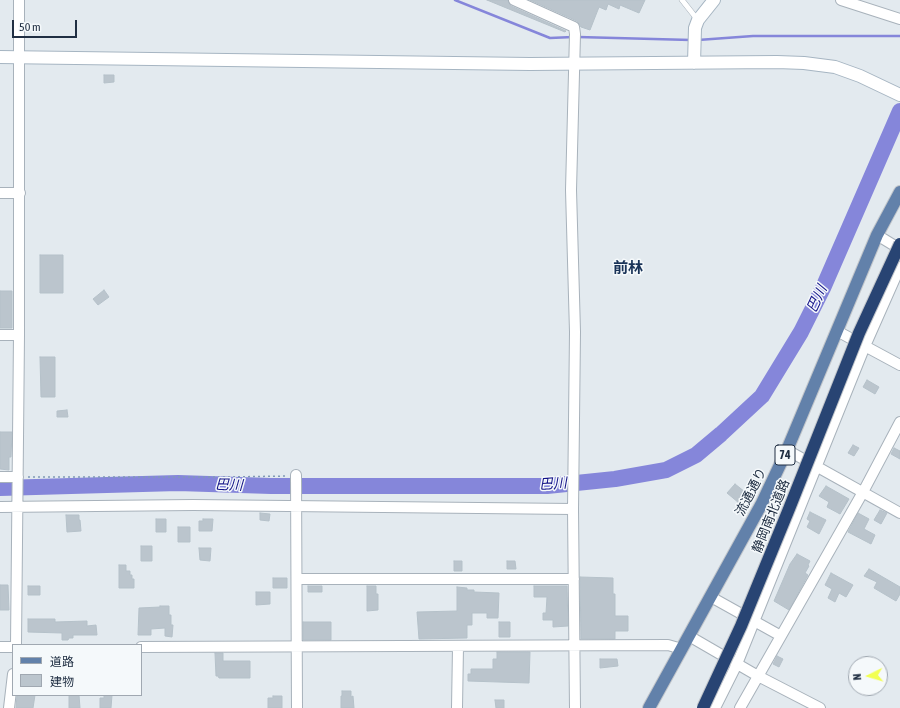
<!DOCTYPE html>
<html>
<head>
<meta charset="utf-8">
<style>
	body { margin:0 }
	#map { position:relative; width:900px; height:708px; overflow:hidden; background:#e3eaef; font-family:"Asap Condensed","Noto Sans JP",sans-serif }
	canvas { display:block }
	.legend { position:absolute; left:12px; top:644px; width:130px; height:52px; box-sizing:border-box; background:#f5f9fb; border:1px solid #a0a8b1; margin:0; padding:5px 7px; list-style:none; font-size:12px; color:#202f43 }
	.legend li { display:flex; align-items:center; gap:8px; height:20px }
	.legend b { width:20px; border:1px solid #a0a8b1 }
	.north { position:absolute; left:848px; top:656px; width:40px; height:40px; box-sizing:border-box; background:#f5f9fb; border:1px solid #a0a8b1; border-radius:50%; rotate:265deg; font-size:11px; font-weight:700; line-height:16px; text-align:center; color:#202f43 }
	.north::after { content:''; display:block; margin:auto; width:14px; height:18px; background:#f2ff51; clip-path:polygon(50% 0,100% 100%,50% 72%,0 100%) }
	.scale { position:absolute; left:12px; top:20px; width:65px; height:18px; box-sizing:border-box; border:2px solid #202f43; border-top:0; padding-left:5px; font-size:12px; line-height:14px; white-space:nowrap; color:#202f43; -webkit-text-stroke:3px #f5f9fb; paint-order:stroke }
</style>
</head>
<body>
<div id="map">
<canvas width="900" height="708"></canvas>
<ul class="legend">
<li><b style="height:5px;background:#6281aa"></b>道路</li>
<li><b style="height:11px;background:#bbc5cd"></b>建物</li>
</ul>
<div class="north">N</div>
<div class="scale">50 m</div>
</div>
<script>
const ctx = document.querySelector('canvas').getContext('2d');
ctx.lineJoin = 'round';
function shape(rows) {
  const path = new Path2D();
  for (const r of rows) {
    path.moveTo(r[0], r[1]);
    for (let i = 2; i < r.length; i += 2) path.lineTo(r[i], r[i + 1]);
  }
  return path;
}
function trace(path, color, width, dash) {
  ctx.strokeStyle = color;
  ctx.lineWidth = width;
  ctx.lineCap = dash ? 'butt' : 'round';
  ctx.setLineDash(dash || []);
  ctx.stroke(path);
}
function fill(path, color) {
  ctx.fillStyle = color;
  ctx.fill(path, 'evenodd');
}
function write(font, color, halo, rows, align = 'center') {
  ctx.font = font + ' "Asap Condensed","Noto Sans JP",sans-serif';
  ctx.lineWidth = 3;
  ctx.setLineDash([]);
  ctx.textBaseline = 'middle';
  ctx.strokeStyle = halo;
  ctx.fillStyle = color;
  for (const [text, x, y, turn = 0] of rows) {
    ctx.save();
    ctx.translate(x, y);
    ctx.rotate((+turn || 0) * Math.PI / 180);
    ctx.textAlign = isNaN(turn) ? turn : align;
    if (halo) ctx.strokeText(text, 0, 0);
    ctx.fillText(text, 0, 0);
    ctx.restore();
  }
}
trace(shape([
	[455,0,550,38,573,37],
	[578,37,691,40],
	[698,40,753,36,900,36]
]), '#8586da', 2.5);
trace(shape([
	[0,488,178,483,271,486,547,486,615,479,666,470,696,455,721,434,762,396,801,332,823,288,900,111]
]), '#8586da', 16);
const building = shape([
	[487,0,508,0,509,3,511,6,566,31,565,32,487,0],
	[530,0,645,0,639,13,620,5,619,9,608,4,606,10,599,7,590,30,581,27,577,21,530,0],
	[104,75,114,75,114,82,104,83,104,75],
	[40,255,63,255,63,293,40,293,40,255],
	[104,290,109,297,98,305,93,299,104,290],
	[0,291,12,291,12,328,0,328,0,291],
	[40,357,55,357,55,397,41,397,40,357],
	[867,380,879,387,875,394,863,387,867,380],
	[67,410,68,417,57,417,57,411,67,410],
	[0,432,12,432,11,457,9,457,9,470,0,469,0,432],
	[853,445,859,448,854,456,848,453,853,445],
	[894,448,900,451,900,459,891,454,894,448],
	[735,484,745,492,744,494,745,496,739,503,727,493,735,484],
	[826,486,849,499,840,514,827,507,829,502,819,496,826,486],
	[880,510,887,513,881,524,874,520,880,510],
	[810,512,826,520,819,534,807,527,810,521,807,519,810,512],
	[260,513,270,514,269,521,260,520,260,513],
	[858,513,869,519,864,529,875,535,871,544,848,532,858,513],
	[66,515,79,515,79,520,80,520,81,531,67,532,66,515],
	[156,519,166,519,166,532,156,532,156,519],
	[203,519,213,519,212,531,199,531,199,521,203,521,203,519],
	[178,527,190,527,190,542,178,542,178,527],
	[141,546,152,546,152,561,141,561,141,546],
	[199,548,211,548,210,561,200,560,199,548],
	[797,554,810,561,808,565,809,566,805,573,808,575,789,610,774,601,790,564,797,554],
	[454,561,462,561,462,571,454,571,454,561],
	[507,561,515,561,516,569,507,569,507,561],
	[119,565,126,565,126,571,130,571,130,575,132,575,132,579,134,579,134,588,119,588,119,565],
	[869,569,900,587,900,594,896,601,874,588,877,582,864,576,869,569],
	[831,573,853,585,846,597,839,593,835,602,828,598,832,589,825,585,831,573],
	[580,577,613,578,613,594,615,594,615,616,628,616,628,631,615,631,615,639,581,639,580,577],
	[273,578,287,578,287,588,273,588,273,578],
	[0,585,8,585,9,610,0,610,0,585],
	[28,586,40,586,40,595,28,595,28,586],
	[308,586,322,586,322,592,308,592,308,586],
	[367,586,376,586,376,594,378,594,378,610,367,611,367,586],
	[534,586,567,586,568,626,553,627,553,620,543,620,543,613,546,613,547,597,534,597,534,586],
	[457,587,467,588,467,590,474,590,474,592,499,593,498,618,487,618,487,613,472,613,472,625,467,625,467,638,419,639,417,612,457,611,457,587],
	[256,592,270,592,270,604,256,605,256,592],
	[160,606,169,606,169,615,171,615,171,625,173,625,172,637,165,636,165,628,151,629,151,635,138,635,139,608,160,607,160,606],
	[28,619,55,619,55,622,87,621,87,626,96,625,97,635,73,635,73,638,69,638,68,640,62,640,62,633,28,632,28,619],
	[303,622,331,622,331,640,303,640,303,622],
	[499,622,510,622,510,637,499,637,499,622],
	[497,652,530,652,529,683,468,681,468,674,471,674,471,669,493,669,493,659,497,659,497,652],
	[215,653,223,653,223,661,250,661,250,678,219,678,218,676,216,676,215,653],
	[777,656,783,659,779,667,773,664,777,656],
	[600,659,617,659,618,666,600,668,600,659],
	[342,691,351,691,351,697,353,696,354,708,341,708,341,696,342,696,342,691],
	[17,695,35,695,33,708,16,708,17,695],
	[69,695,79,695,80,708,69,708,69,695],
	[104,695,112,695,111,708,100,708,100,698,104,698,104,695],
	[273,696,282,696,282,708,268,708,268,698,273,698,273,696],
	[495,700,504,700,504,708,496,708,495,700]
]);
fill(building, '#bbc5cd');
trace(building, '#b5c1c9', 1);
const lane = shape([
	[682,0,697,19]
]);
const street = shape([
	[514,0,574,27,575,34,571,190,575,332,573,509,575,708],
	[841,0,900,19],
	[0,193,20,193],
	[877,235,900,249],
	[837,331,900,365],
	[0,335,19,335],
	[787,450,900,513],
	[296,475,297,708],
	[0,477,18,477],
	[0,507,193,505,573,509],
	[297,579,574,579],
	[711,597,781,636],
	[689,636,758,676,820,708],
	[16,645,19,335,19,0],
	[0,647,13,647],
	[141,647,668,645,682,649],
	[9,708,13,674],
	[457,708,458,647],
	[715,708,737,664,865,346,900,267],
	[740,708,863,492,900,422]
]);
const secondary = shape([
	[0,57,530,64,777,62,804,63,835,67,860,76,900,95],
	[694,63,695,28,698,20,714,0]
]);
const primary = shape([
	[649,708,761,505,787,450,877,235,900,192]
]);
trace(lane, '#a8b2bb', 6);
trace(street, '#a8b2bb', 12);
trace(secondary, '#a6b5c2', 14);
trace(primary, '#c1c5ca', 14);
trace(shape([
	[28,477,226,477,288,476]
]), '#809ab6', 1.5, [2, 3]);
trace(lane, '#fff', 5);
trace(street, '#fff', 10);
trace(secondary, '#fff', 12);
trace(primary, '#6281aa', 12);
const highwayBridge = shape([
	[703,708,741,626,789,509,859,333,900,244]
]);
trace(highwayBridge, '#c1c5ca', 14, []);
trace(highwayBridge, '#284473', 12);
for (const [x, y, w] of [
	[785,455,20]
]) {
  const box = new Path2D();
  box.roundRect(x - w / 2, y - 10, w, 20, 3);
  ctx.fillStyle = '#f5f9fb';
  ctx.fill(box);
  trace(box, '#202f43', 1);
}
write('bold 12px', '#202f43', null, [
	["74",785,455]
]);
write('13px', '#202f43', '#f5f9fb', [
	["流通通り",751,492,-63],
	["静岡南北道路",771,516,-68]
]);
write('italic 14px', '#121287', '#f5f9fb', [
	["巴川",817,299,-65],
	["巴川",553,484,-4],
	["巴川",229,485,2]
]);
write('bold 15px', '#193358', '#f5f9fb', [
	["前林",628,268]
]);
</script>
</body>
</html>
